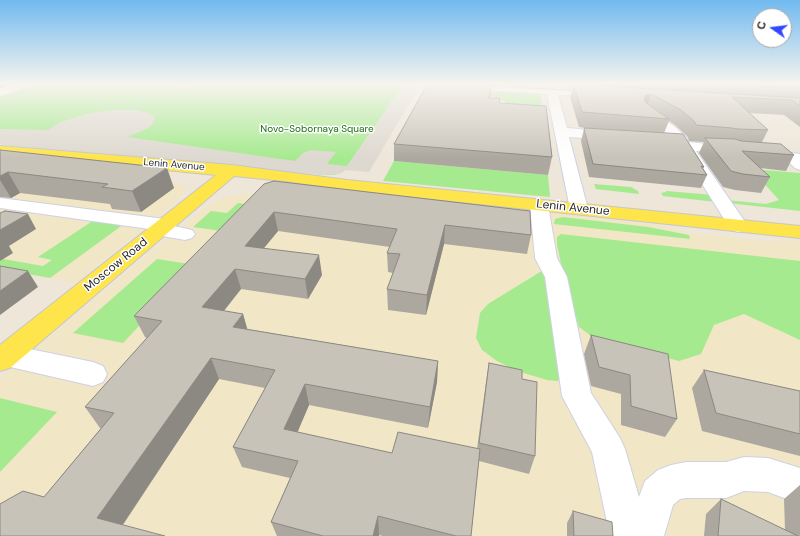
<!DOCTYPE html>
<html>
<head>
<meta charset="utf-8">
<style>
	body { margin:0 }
	#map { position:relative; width:800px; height:536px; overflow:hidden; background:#ede6d9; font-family:"DM Sans",sans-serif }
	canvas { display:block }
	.north { position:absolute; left:752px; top:8px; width:40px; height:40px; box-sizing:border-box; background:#fff; border:1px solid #a9a9a9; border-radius:50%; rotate:284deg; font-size:11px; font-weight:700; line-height:16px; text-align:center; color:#292929 }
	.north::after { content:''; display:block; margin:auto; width:14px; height:18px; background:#3448ff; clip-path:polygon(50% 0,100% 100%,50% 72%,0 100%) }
</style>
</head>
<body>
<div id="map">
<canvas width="800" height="536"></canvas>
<div class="north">С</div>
</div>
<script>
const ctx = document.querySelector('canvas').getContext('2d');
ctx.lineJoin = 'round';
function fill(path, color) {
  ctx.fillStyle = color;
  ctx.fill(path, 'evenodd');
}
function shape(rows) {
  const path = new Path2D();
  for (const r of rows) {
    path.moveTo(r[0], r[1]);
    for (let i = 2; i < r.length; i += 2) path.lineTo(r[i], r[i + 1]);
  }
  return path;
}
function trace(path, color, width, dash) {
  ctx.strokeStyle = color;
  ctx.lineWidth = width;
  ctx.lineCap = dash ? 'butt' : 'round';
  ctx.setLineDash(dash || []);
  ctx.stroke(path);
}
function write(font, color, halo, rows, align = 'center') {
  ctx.font = font + ' "DM Sans",sans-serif';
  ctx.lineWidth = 3;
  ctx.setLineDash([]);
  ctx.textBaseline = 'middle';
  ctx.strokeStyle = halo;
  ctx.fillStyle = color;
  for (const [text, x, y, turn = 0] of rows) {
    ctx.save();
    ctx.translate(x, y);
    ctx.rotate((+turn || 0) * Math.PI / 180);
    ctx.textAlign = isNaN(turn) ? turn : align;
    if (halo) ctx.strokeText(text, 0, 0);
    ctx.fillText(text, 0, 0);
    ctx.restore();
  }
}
fill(shape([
	[0,165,177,184,186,186,187,188,178,200,75,283,0,269],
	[258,193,380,194,657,225,689,233,775,242,800,240,800,536,0,536,0,379,204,208,224,198,235,195]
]), '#f1e7c6');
fill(shape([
	[42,83,395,83,404,84,343,172,334,175,325,175,64,153,0,144,0,97],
	[490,90,540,93,543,115,505,112,506,102,489,95],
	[394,161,548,175,550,197,383,181],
	[751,169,800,173,800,211,728,203,726,200,766,204,779,200],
	[594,184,631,187,638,191,639,194,596,189],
	[666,191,713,195,716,202,663,196,661,193,666,192],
	[238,203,254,205,228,232,193,227,211,211,227,213],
	[563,217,648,227,689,235,690,239,554,224,555,219],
	[94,220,124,224,50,278,0,269,0,261,3,259,43,266,52,260,38,257],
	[561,234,800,261,800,340,744,314,714,325,701,354,679,361,594,338,579,327,566,286,557,245,557,237],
	[157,259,196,265,123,343,73,333],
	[540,272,548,272,563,372,558,381,547,380,517,371,497,361,482,350,476,338,480,313,488,304],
	[0,398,57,412,0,472]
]), '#a6ea8f');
fill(shape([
	[179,83,181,83,202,85,191,90,168,88],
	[404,84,420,85,369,172,345,170,340,174,325,175,288,172,64,153,0,144,0,129,48,130,61,122,86,114,112,110,136,110,151,114,155,116,155,120,150,127,128,137,295,161,303,153,311,150,336,152,327,164,347,166]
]), '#ddd9d0');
const minor = shape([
	[19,83,35,83,34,85,0,96,0,89,19,83],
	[417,83,474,83,544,87,542,83,552,83,555,88,605,92,606,94,601,97,558,95,567,128,613,132,618,133,620,136,618,139,613,140,569,137,588,209,585,213,579,214,573,213,570,209,547,94,422,86,417,83],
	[646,110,650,111,674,126,687,138,688,142,729,146,731,149,729,152,724,153,696,151,748,226,745,230,738,232,731,230,678,146,679,144,664,132,642,117,640,114,642,111,646,110],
	[792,153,800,154,800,170,795,168,784,158,787,155,792,153],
	[0,198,165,219,172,221,175,225,174,226,192,230,195,234,192,238,185,240,151,234,148,230,149,229,0,208,0,198],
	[539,200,545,201,548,205,557,258,567,277,591,393,620,438,625,449,639,497,645,481,658,470,671,465,686,462,726,462,744,457,768,458,800,468,800,504,768,492,744,491,726,498,686,498,680,499,673,505,664,536,610,536,592,452,562,396,545,277,535,258,530,205,533,201,539,200],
	[6,344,93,362,103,366,107,374,103,382,93,386,6,366,0,364,0,346,6,344]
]);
const major = shape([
	[0,146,232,165,347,180,800,226,800,238,347,190,284,181,234,176,10,368,0,371,0,345,216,175,0,154,0,146]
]);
trace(minor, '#ced0e4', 2);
trace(major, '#c7c7c7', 2);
fill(minor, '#fff');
fill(major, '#ffe54c');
trace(shape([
	[481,85,583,91]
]), '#9b9db6', 1);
fill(shape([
	[492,83,490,98,499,103,552,157,548,175,394,161,394,144],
	[567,83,800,83,800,127,784,115,749,113,768,130,762,142,794,155,786,171,760,168,770,177,761,193,735,190,723,187,699,153,704,142,689,141,688,137,675,125,669,121,664,133,704,167,703,169,707,175,701,188,589,177,581,141,584,129,585,128,579,127,570,97,573,88,568,87],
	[0,150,174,188,141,212,112,209,110,204,20,193,11,198,0,197],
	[264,184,531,235,527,254,444,244,426,315,388,310,387,289,393,273,388,272,387,253,390,247,278,231,264,248,322,275,308,299,241,289,224,311,243,314,247,329,438,361,437,382,428,428,309,405,297,432,392,453,477,449,486,382,489,363,522,379,535,456,529,474,479,461,471,536,382,536,380,535,379,536,277,536,271,522,290,478,242,467,233,447,265,388,219,379,123,525,0,536,44,497,101,428,100,428,85,407,147,338,145,337,134,316],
	[591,335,677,419,665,437,621,425,621,394,591,386,584,354],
	[704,370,800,391,800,456,702,431,692,388],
	[800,485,800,536,704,536,706,514,721,499,785,530,784,499],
	[573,511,613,536,567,536,567,523]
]), '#aca89f');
fill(shape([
	[0,83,15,83,0,88],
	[492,83,491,92,487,112,489,98],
	[651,94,646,109,644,99,646,95],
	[167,168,174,188,141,212,132,191],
	[8,172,20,193,11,198,0,180,0,176],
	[274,212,278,231,250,265,245,246],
	[28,214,36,229,9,246,13,253,0,261,0,230],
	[445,225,444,244,426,315,427,295],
	[319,255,322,275,308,299,305,279],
	[235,269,241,289,210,328,202,307],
	[28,271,38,287,0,315,0,291],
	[243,314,249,335,233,327],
	[211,358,219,379,115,536,97,518],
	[438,361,437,382,428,428,430,407],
	[305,384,309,405,290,450,284,429],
	[378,516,379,536,373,536]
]), '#8c8882');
const building = shape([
	[428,83,492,83,489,98,500,98,499,103,546,106,552,157,394,144,428,83],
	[719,83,800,83,800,88,719,83],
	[573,84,800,98,800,106,792,100,732,97,768,130,738,129,732,128,696,125,694,121,681,110,651,94,646,95,644,99,646,103,669,119,582,112,573,84],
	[585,128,683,134,704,167,701,166,707,175,593,164,584,129,585,129,585,128],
	[705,138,735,139,741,141,781,144,794,155,742,151,770,177,743,174,731,171,705,138],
	[0,150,167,168,132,191,102,187,108,184,8,172,0,176,0,150],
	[274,181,530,211,531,235,445,225,427,295,387,289,400,254,387,253,397,229,274,212,245,246,319,255,305,279,235,269,202,307,243,314,233,327,438,361,430,407,305,384,284,429,392,453,398,432,480,449,471,536,456,536,378,516,373,536,323,536,271,522,298,461,233,447,275,370,211,358,97,518,165,536,0,536,0,504,23,491,44,497,114,413,85,407,162,321,134,316,264,184,274,181],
	[5,211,28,214,0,230,0,213,5,211],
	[0,266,28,271,0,291,0,266],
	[591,335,668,354,677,419,631,406,630,375,599,367,591,335],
	[489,363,522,370,522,379,537,382,535,456,479,443,489,363],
	[704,370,800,391,800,434,716,413,704,370],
	[721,499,798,536,718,536,721,499],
	[573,511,612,522,613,536,574,536,573,511]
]);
fill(building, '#c8c3b9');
trace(building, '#8c8882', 1);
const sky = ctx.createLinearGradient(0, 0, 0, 158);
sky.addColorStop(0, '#71baf0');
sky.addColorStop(0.53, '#f7f4ee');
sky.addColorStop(1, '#f7f4ee00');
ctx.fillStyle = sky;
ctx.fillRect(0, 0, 800, 158);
write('10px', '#1d6d12', '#fff', [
	["Novo-Sobornaya Square",317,129]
]);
write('10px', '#292929', '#fff', [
	["Lenin Avenue",174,165,5]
]);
write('12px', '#292929', '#fff', [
	["Lenin Avenue",573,208,6],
	["Moscow Road",116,265,-39]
]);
</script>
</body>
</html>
